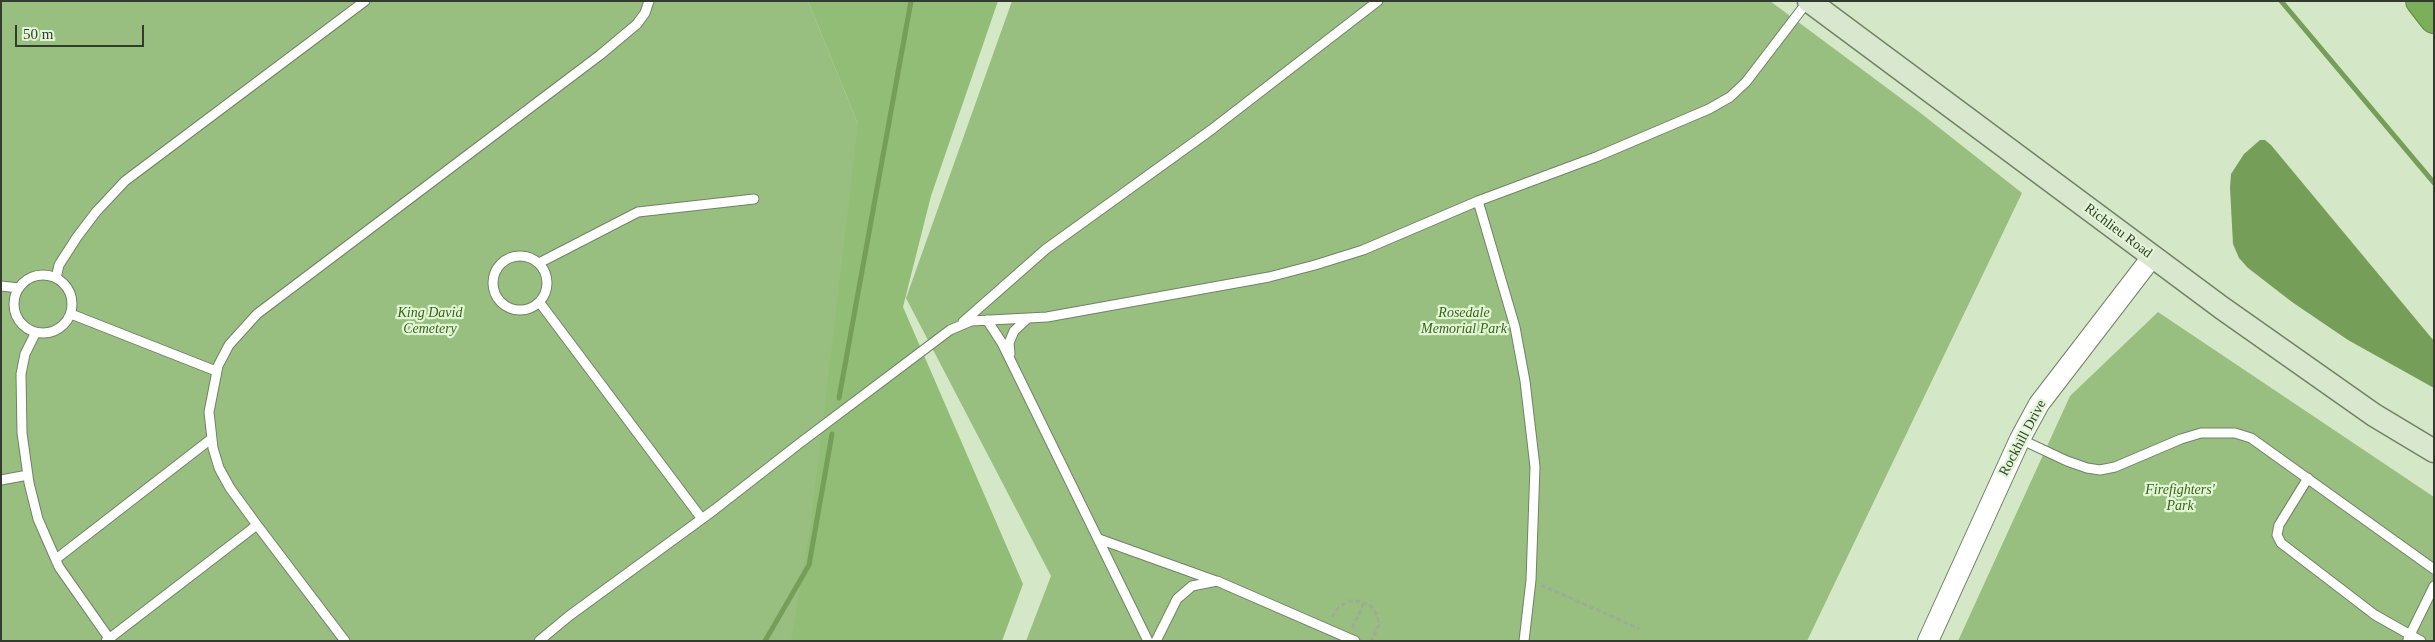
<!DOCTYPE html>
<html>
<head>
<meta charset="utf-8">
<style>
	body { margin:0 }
	#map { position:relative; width:2435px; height:642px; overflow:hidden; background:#d4e8c7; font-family:"Times New Roman",serif }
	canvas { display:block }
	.frame { position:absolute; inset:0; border:2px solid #323b2e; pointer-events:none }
	.scale { position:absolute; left:15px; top:25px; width:129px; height:22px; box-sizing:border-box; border:2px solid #323b2e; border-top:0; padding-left:6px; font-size:15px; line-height:18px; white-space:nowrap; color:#323b2e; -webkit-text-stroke:4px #e1f6d4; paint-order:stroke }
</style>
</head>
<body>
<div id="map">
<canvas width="2435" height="642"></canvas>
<div class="frame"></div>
<div class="scale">50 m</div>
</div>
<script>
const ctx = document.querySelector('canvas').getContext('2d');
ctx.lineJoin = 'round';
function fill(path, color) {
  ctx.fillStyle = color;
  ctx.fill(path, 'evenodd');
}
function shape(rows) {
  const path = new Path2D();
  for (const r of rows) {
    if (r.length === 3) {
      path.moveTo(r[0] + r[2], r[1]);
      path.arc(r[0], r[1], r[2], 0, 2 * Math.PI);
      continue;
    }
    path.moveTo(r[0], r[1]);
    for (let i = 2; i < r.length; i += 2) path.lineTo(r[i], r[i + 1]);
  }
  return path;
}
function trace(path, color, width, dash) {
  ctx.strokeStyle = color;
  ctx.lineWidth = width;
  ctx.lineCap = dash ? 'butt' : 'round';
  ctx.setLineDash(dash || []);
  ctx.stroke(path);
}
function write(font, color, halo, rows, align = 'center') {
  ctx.font = font + ' "Times New Roman",serif';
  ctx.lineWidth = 4.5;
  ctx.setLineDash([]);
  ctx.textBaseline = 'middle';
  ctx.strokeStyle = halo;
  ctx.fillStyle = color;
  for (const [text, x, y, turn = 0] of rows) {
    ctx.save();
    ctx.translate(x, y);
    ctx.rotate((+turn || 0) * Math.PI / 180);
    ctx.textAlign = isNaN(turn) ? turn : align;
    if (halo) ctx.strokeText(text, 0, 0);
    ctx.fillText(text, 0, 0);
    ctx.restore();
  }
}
fill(shape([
	[1,1,808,1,858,124,858,376,798,641,1,641],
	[1012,1,1770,1,1918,111,2022,193,1807,641,1026,641,1051,576,906,298],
	[2158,312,2434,497,2434,641,1958,641,2070,396]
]), '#99bf80');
fill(shape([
	[808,1,998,1,931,196,903,307,1023,584,1002,641,791,641,810,530,858,124]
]), '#92bd76');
fill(shape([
	[2260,140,2265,140,2271,145,2434,341,2434,388,2348,340,2292,302,2248,268,2239,258,2233,244,2230,188,2231,174,2244,154]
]), '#759e59');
trace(shape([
	[2281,1,2434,183],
	[839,398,911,1],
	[765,641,809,565,832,434]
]), '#759e59', 5);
const service = shape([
	[1478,201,1515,327,1525,381,1535,467,1531,580,1524,641],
	[520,283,27],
	[539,263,638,212,754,199],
	[43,304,29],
	[56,278,59,265,77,237,96,212,125,181,365,1],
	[1,286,19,288],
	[540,303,702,519],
	[71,314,216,371],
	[987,320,1002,343,1148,641],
	[963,322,1046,249,1211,130,1378,1],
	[36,332,25,354,21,374,22,433,29,483,38,519,59,567,111,641],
	[1010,354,1009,343,1014,331,1028,318],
	[2020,439,2067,461,2087,468,2100,470,2115,467,2181,439,2201,433,2235,433,2251,438,2434,569],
	[2308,478,2279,525,2277,535,2281,543,2375,615,2421,641],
	[1,480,28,475],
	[1099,539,1216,581],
	[56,559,211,439],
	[2408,639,2434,586],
	[106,641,257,525],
	[345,641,257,525,230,488,219,468,213,448,209,412,218,366,229,345,257,314,600,55,637,24,645,13,649,1],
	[539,641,569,616,714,510,800,443,950,330,971,321,1047,317,1269,277,1315,265,1363,250,1478,201,1596,157,1709,109,1730,97,1746,82,1808,1],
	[1156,641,1177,599,1192,586,1217,581,1355,641]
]);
const tertiary = shape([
	[1928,641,2020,439,2039,404,2152,257]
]);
const secondary = shape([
	[1809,1,2222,308,2374,415,2434,451]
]);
const motorway = shape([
	[2420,1,2434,19]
]);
trace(service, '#708365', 11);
trace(tertiary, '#708365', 22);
trace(secondary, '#708365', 25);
trace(motorway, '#62864a', 30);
trace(shape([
	[1541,585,1640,629],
	[1332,617,1339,607,1349,601,1359,601,1371,606,1377,615,1379,625,1371,641],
	[1352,628,1364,603]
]), '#9dad93', 3, [5, 2.5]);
trace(service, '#fff', 9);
trace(tertiary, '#fff', 20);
trace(secondary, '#d8e7cd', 22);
trace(motorway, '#7caf59', 28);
write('14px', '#323b2e', '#e1f6d4', [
	["Richlieu Road",2118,231,37],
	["Rockhill Drive",2023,438,-62]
]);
write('italic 14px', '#3c641c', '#e1f6d4', [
	["King David",430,313],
	["Cemetery",430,329],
	["Rosedale",1464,313],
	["Memorial Park",1464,329],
	["Firefighters'",2180,490],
	["Park",2180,506]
]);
</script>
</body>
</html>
